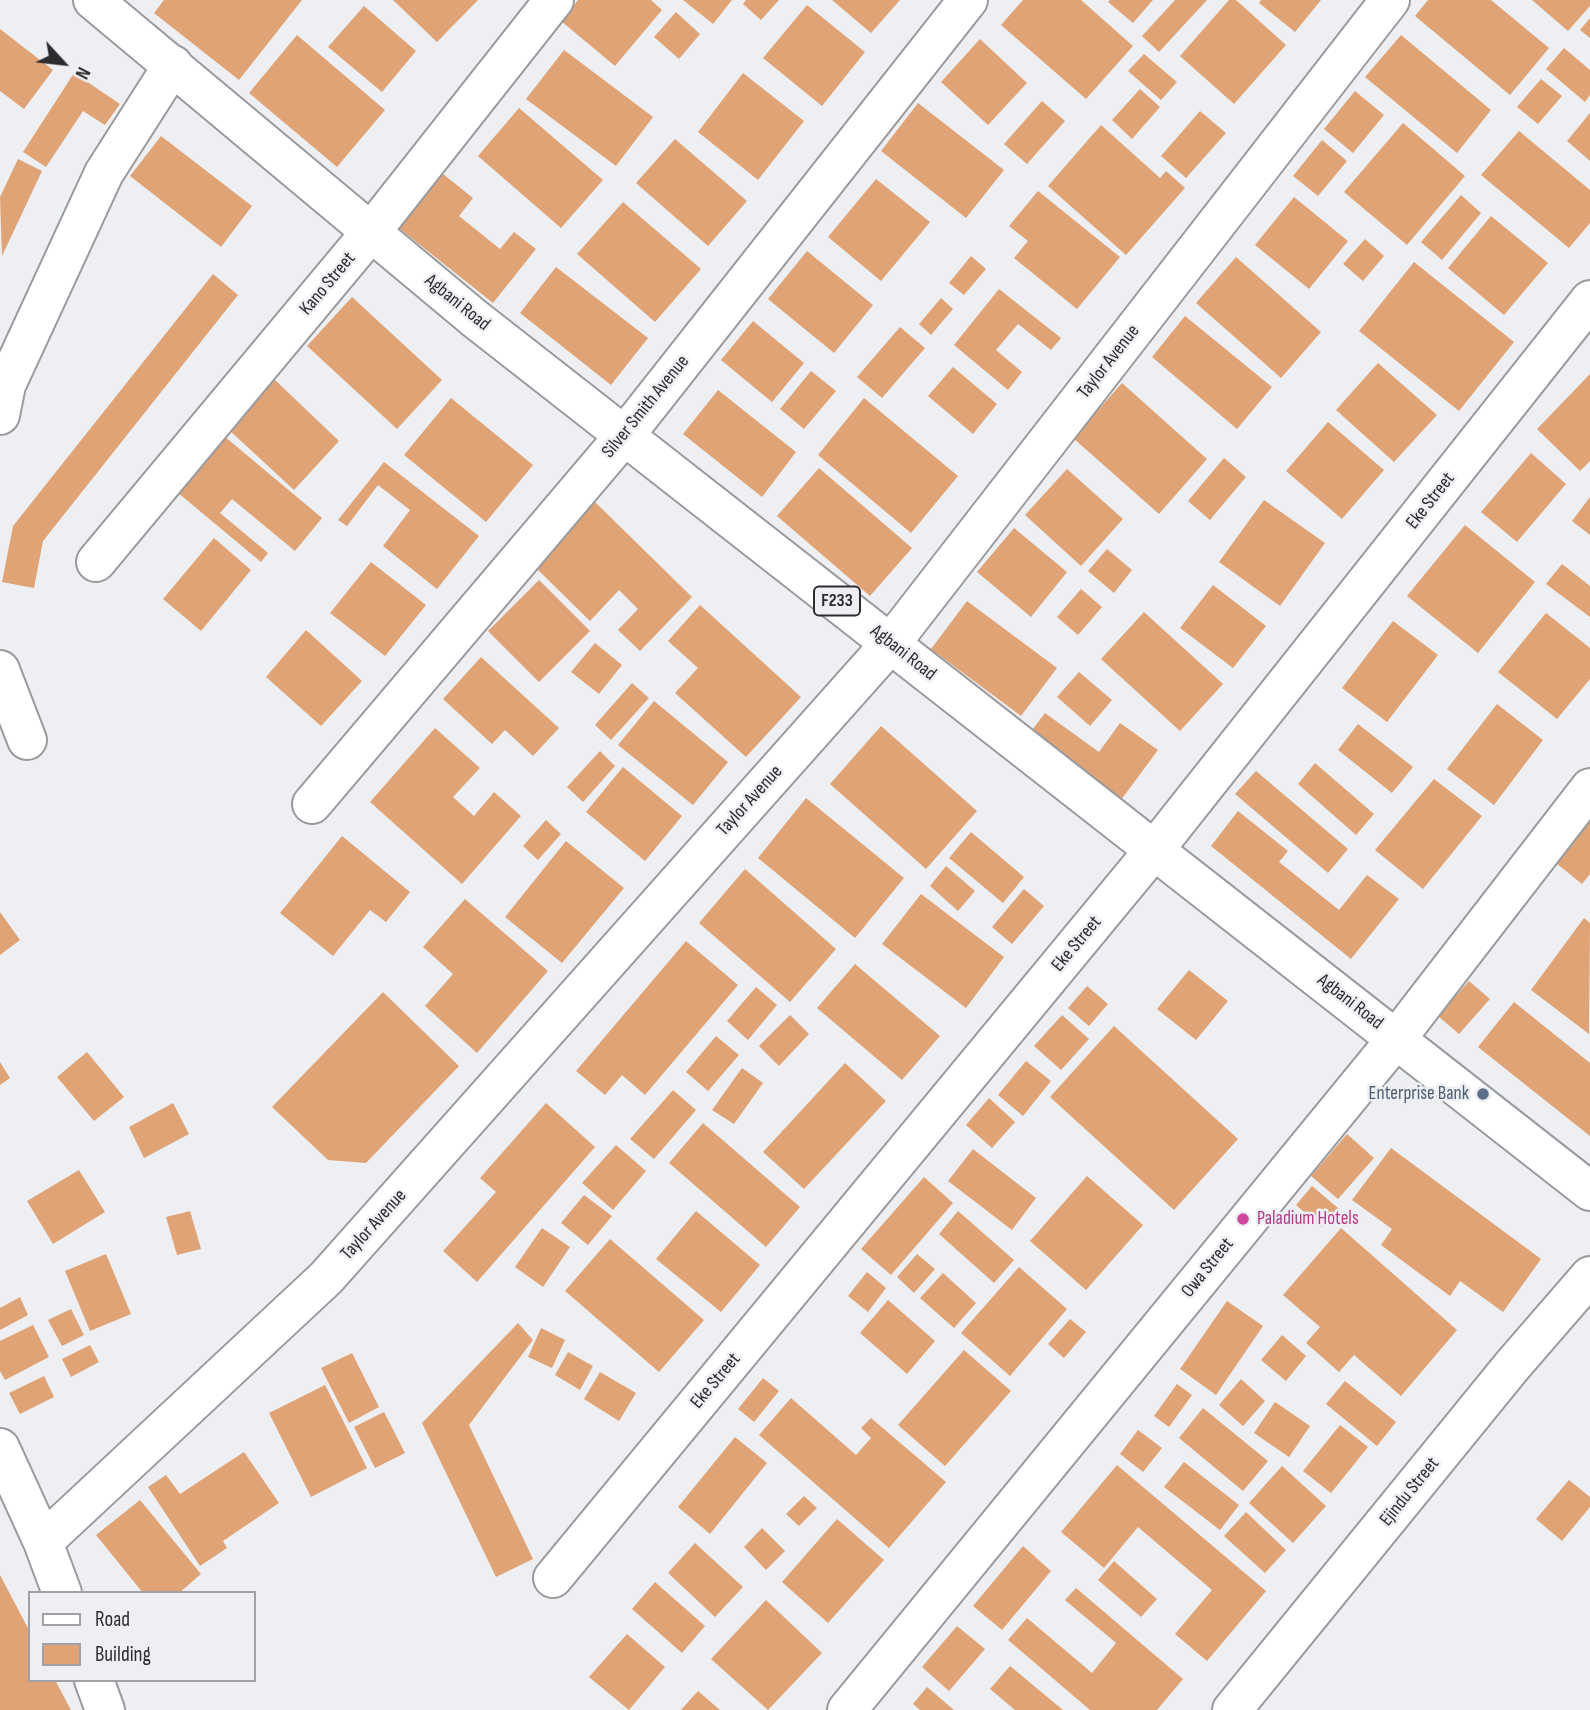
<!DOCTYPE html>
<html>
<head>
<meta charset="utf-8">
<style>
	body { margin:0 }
	#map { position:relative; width:1590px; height:1710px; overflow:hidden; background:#edeff2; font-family:"Sofia Sans Condensed",sans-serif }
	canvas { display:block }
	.legend { position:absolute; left:28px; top:1591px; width:228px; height:91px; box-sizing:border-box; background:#edeff2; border:2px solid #a0a1a4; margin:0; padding:9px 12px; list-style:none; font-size:21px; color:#2c2d2e }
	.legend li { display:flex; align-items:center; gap:14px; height:35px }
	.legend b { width:35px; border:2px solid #a0a1a4 }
	.north { position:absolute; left:28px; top:28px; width:70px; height:70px; -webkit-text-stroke:5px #edeff2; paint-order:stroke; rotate:117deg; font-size:19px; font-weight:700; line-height:28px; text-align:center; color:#2c2d2e }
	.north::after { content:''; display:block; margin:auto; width:24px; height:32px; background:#2c2d2e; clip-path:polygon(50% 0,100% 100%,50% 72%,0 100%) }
</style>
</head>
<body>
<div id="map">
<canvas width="1590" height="1710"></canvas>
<ul class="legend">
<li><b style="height:9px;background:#fff"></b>Road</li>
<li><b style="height:19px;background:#e0a375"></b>Building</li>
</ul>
<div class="north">N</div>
</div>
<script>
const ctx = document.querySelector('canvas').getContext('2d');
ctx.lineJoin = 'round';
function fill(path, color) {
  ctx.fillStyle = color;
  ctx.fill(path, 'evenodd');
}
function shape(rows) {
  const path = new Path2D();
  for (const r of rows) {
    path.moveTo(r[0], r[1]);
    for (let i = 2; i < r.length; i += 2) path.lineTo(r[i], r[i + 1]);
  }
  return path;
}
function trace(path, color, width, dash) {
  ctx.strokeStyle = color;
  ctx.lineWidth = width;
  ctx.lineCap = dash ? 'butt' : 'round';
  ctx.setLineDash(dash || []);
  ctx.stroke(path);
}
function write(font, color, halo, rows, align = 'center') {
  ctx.font = font + ' "Sofia Sans Condensed",sans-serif';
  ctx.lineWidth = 5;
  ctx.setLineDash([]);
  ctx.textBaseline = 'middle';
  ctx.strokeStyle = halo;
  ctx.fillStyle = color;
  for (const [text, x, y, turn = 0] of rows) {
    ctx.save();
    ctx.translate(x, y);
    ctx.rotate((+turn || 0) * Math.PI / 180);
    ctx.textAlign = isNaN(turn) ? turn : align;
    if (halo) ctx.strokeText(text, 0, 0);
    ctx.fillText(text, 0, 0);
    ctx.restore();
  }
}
fill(shape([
	[164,0,302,0,239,80,154,13],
	[393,0,478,0,437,42],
	[578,0,651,0,662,10,615,66,561,21],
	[683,0,732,0,713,24],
	[746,0,779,0,761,20,743,4],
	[832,0,900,0,871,33],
	[1023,0,1081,0,1133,46,1086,99,1001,25],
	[1110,0,1153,0,1133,23,1108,2],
	[1175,0,1207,0,1159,52,1142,36],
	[1229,0,1236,0,1286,45,1234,104,1180,56],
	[1261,0,1321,0,1295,32,1259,3],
	[1428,0,1491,0,1549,48,1510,95,1415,16],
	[1532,0,1590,0,1590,6,1568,31],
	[807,5,865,52,822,106,763,58],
	[364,6,416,51,382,92,328,47],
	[676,12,700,34,679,59,654,37],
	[1590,18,1590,38,1580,30],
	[0,29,53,70,24,109,0,91],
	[297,35,385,110,337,167,249,93],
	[1401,35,1491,110,1457,153,1365,77],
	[980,39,1027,83,988,125,941,82],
	[1564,48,1590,70,1590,95,1585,102,1546,69],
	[564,50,653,117,616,166,526,99],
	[1144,54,1177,82,1161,100,1128,71],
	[74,73,120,104,105,125,83,111,46,167,23,152],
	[743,73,804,121,758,180,698,132],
	[1541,79,1562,96,1538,124,1517,107],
	[1140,89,1160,107,1132,139,1112,120],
	[1355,91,1384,115,1353,153,1324,129],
	[1042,101,1065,121,1027,164,1004,144],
	[918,103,1004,170,966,218,881,151],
	[519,108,603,180,561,228,478,156],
	[1200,111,1226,133,1186,178,1161,156],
	[1590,113,1590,161,1567,141],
	[1403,123,1465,176,1407,245,1344,192],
	[1101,125,1160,178,1166,171,1185,188,1126,255,1048,186],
	[1519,131,1590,190,1590,223,1569,248,1481,175],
	[161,136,252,206,221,247,130,176],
	[675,139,747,201,708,246,636,183],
	[1322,140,1347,161,1318,196,1293,176],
	[18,159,42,171,2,256,0,197],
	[438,170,473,198,459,216,500,249,514,232,536,249,493,303,395,225],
	[876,179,930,222,881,281,828,237],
	[1038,191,1120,257,1077,309,1014,258,1028,241,1009,226],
	[1461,195,1481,213,1442,260,1421,242],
	[1294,197,1348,241,1309,289,1255,245],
	[623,202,701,269,655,322,577,254],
	[1491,216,1548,263,1504,315,1448,268],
	[1365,239,1384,256,1363,281,1343,264],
	[807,251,873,305,834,353,768,299],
	[971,256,986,269,964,295,949,283],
	[1236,257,1321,332,1281,378,1196,303],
	[1414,262,1514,342,1459,411,1359,331],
	[556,267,648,338,611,385,520,313],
	[213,274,238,295,43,541,34,588,2,582,13,526],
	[999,289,1061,338,1051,350,1018,324,996,350,1022,372,1008,390,954,345],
	[352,297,442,380,397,429,307,346],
	[941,298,953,309,931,335,919,324],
	[1185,316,1272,387,1237,429,1152,357],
	[753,321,804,363,772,402,721,360],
	[900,327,925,348,882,398,857,377],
	[1378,363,1437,415,1394,462,1336,410],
	[953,367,997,404,973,434,928,396],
	[811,371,836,391,804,429,780,409],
	[1590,374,1590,461,1580,471,1537,429],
	[274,379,339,441,294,490,228,429],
	[1122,383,1207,459,1159,514,1073,438],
	[718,390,796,452,762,497,683,434],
	[451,398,533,465,486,522,404,455],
	[864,398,958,476,911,533,818,455],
	[1328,422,1384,470,1342,519,1286,471],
	[224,436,322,518,295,551,232,499,220,513,268,553,261,562,177,492],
	[1531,453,1566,484,1517,542,1481,512],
	[1224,458,1246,477,1210,520,1188,501],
	[384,462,479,536,437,589,383,546,410,510,378,485,347,526,338,520],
	[819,468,912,548,870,596,777,516],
	[1067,469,1123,519,1081,566,1025,515],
	[1590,497,1590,535,1572,521],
	[1264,500,1325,543,1280,606,1219,562],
	[595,502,692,597,640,651,618,630,638,609,619,590,590,621,534,566],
	[1465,525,1535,582,1478,653,1407,596],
	[1014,528,1067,572,1031,617,977,572],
	[214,538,251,570,201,631,163,599],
	[1107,549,1132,570,1114,593,1088,571],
	[371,562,426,605,385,656,330,613],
	[1562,564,1590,586,1590,617,1546,584],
	[539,580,590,631,539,682,488,631],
	[1213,585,1266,626,1233,668,1180,628],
	[1081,589,1102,607,1078,635,1057,617],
	[967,601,1057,668,1021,716,931,649],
	[700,605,801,697,746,757,675,693,698,668,668,641],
	[1144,612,1223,684,1180,731,1101,659],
	[1546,613,1590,648,1590,679,1557,719,1498,672],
	[1393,621,1438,655,1387,722,1342,688],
	[306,630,362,681,321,726,266,677],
	[595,643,622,665,599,694,571,672],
	[481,657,559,728,533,756,505,730,492,744,443,699],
	[1079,672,1112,700,1090,726,1057,697],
	[632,683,649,698,611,740,595,725],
	[654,701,728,762,693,805,618,745],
	[1497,704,1543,740,1494,805,1447,769],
	[1045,713,1099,752,1120,723,1158,750,1121,800,1029,734],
	[1358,724,1413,767,1392,793,1338,750],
	[881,726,977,811,926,869,830,784],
	[435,728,480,768,453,797,474,816,494,792,521,816,462,884,370,802],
	[600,751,615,766,583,802,567,787],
	[1315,763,1374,814,1356,835,1298,784],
	[623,767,682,816,645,861,586,812],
	[1256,771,1348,849,1328,873,1235,794],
	[1434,779,1482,816,1423,889,1375,850],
	[806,798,904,878,855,938,758,858],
	[1238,811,1288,851,1279,862,1339,910,1367,875,1399,899,1351,959,1211,846],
	[546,820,561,834,538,860,523,846],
	[1590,822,1590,874,1582,884,1556,863],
	[971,832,1024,877,1003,903,949,858],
	[342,836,410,892,386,922,370,910,333,956,280,913],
	[566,841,624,888,562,963,505,917],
	[946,866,975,891,958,911,930,886],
	[745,869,836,949,790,1002,699,923],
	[1024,889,1044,906,1012,944,992,927],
	[921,894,1004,957,966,1008,882,944],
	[465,899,548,971,477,1053,425,1006,453,974,423,947],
	[0,912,20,940,0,955],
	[1584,918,1590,923,1589,1034,1531,990],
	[686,941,738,985,645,1095,622,1075,605,1095,576,1071],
	[855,964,940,1036,902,1080,817,1008],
	[1189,970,1228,1001,1196,1040,1157,1009],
	[1469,981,1490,999,1459,1034,1438,1016],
	[1087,986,1108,1004,1089,1026,1068,1008],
	[756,987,777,1005,748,1040,727,1021],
	[383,992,459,1066,366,1163,328,1160,272,1107],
	[1514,1002,1590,1063,1590,1136,1478,1047],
	[790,1015,809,1034,779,1066,759,1046],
	[1062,1015,1089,1039,1061,1070,1034,1046],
	[1114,1026,1238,1139,1174,1210,1050,1097],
	[716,1036,739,1055,708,1091,686,1072],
	[87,1052,124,1097,94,1121,57,1077],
	[1026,1061,1051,1081,1023,1116,998,1095],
	[0,1062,10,1078,0,1085],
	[845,1063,886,1101,804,1189,763,1152],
	[742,1068,763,1083,734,1124,712,1110],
	[673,1090,696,1110,654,1159,630,1139],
	[989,1098,1015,1122,992,1148,966,1125],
	[173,1103,189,1134,144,1158,129,1127],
	[546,1103,595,1147,477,1282,443,1251,496,1192,480,1178],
	[703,1123,800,1207,766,1247,669,1163],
	[1347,1134,1374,1158,1338,1199,1311,1176],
	[616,1145,646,1171,613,1210,582,1183],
	[1391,1148,1541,1259,1503,1312,1460,1281,1450,1296,1381,1245,1392,1229,1352,1200],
	[973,1149,1036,1198,1012,1230,948,1181],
	[79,1170,105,1212,53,1244,27,1201],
	[1087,1176,1143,1225,1086,1290,1030,1241],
	[924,1177,953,1203,891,1275,861,1249],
	[1312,1186,1338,1208,1321,1227,1296,1205],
	[584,1195,612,1216,588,1245,561,1223],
	[190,1211,201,1249,177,1255,166,1217],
	[696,1211,760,1265,721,1312,656,1259],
	[958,1211,1014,1260,994,1283,939,1234],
	[542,1228,570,1247,543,1287,515,1267],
	[1341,1228,1457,1330,1401,1396,1354,1355,1339,1372,1306,1343,1320,1327,1283,1295],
	[610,1239,704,1320,659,1372,565,1291],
	[106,1254,131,1314,90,1331,65,1271],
	[917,1254,935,1269,914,1293,897,1277],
	[1019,1267,1067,1309,1010,1376,961,1333],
	[867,1272,886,1288,868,1312,848,1296],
	[943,1273,976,1303,954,1328,920,1298],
	[20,1297,28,1315,0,1330,0,1308],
	[888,1300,935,1341,907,1374,860,1333],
	[1227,1301,1263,1326,1216,1395,1180,1369],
	[71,1309,84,1335,62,1346,48,1320],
	[1070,1319,1086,1332,1064,1358,1048,1344],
	[518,1323,533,1340,469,1425,533,1559,496,1577,422,1423],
	[33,1325,49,1357,5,1380,0,1371,0,1341],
	[541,1328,565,1340,552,1368,528,1357],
	[1282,1335,1306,1356,1286,1381,1261,1360],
	[90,1345,99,1362,71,1377,62,1359],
	[964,1350,1011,1391,945,1466,898,1425],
	[568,1352,593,1366,580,1390,555,1375],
	[352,1353,379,1407,349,1423,321,1368],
	[600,1372,636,1393,619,1421,584,1399],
	[44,1376,54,1397,20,1414,9,1393],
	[763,1378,779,1391,754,1422,738,1409],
	[1241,1379,1265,1401,1243,1426,1219,1405],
	[1345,1381,1396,1422,1377,1446,1326,1404],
	[1177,1384,1192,1395,1169,1427,1154,1416],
	[325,1385,367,1468,311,1497,269,1413],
	[791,1398,856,1455,871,1438,861,1428,871,1418,946,1482,889,1548,759,1435],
	[1275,1402,1310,1426,1289,1457,1254,1433],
	[1203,1408,1268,1461,1243,1491,1179,1438],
	[384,1412,405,1453,375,1468,354,1427],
	[1340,1425,1368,1447,1331,1493,1303,1471],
	[1138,1430,1162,1448,1143,1472,1120,1454],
	[735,1437,767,1463,710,1534,678,1507],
	[244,1452,279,1503,223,1541,227,1548,200,1566,148,1487,166,1475,180,1494],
	[1184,1462,1239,1505,1220,1530,1164,1487],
	[1117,1465,1266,1591,1207,1661,1175,1634,1212,1590,1138,1527,1104,1568,1061,1532],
	[1282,1466,1326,1506,1293,1543,1249,1503],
	[1569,1480,1590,1497,1590,1507,1562,1541,1536,1519],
	[804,1496,817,1508,799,1526,786,1514],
	[140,1500,201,1574,179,1593,143,1593,96,1535],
	[1246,1512,1286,1550,1265,1573,1224,1536],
	[837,1519,884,1560,828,1623,782,1582],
	[762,1528,785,1551,766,1570,744,1547],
	[695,1543,743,1587,715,1617,668,1573],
	[1023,1546,1051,1571,1002,1630,973,1606],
	[1114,1561,1157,1599,1141,1617,1098,1580],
	[0,1575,30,1632,30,1680,55,1680,71,1710,0,1710],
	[655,1582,705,1626,682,1653,632,1609],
	[1076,1588,1183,1679,1157,1710,1090,1710,1008,1640,1027,1618,1092,1673,1116,1643,1065,1600],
	[766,1600,822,1653,768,1710,711,1659],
	[957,1626,985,1649,949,1691,922,1667],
	[627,1634,665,1667,629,1710,589,1677],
	[1010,1666,1063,1710,1015,1710,990,1689],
	[927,1687,954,1710,920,1710,913,1704],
	[698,1691,720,1710,681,1710]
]), '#e0a375');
const minor = shape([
	[0,415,6,385,104,173,173,65],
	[96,562,371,232,554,0],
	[0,670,27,740],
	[312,804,625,435,968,0],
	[0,1448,43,1542,62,1593],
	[43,1542,326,1278,891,643,1390,0],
	[553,1578,1155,849,1590,300],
	[94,1680,105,1710],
	[847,1710,1397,1038,1590,788],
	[1232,1710,1512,1366,1590,1276]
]);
const major = shape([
	[93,0,474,318,1590,1191]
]);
trace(minor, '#989a9d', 42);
trace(major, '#989a9d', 42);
trace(minor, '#fff', 38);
trace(major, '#fff', 38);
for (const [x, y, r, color] of [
	[1483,1094,7,"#5c6f8a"],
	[1243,1219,7,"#d1479c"]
]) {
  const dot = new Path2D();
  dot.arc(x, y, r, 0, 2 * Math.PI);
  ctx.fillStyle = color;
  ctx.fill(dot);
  trace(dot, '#edeff2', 2.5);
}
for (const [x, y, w] of [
	[837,601,46]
]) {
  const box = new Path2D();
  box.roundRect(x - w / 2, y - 14.5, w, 29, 5);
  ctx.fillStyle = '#edeff2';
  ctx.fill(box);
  trace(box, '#2c2d2e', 2);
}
write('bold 18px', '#2c2d2e', null, [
	["F233",837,601]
]);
write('19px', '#2c2d2e', '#edeff2', [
	["Kano Street",328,284,-50],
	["Agbani Road",457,303,39],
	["Taylor Avenue",1109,362,-52],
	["Silver Smith Avenue",646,407,-51],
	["Eke Street",1431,501,-52],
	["Agbani Road",903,653,38],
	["Taylor Avenue",750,801,-48],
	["Eke Street",1077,944,-50],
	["Agbani Road",1350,1002,38],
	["Taylor Avenue",374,1225,-48],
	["Owa Street",1208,1268,-51],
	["Eke Street",716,1381,-50],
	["Ejindu Street",1410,1492,-51]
]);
write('19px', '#4e5e75', '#edeff2', [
	["Enterprise Bank",1469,1094]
], 'right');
write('19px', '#b23c85', '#edeff2', [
	["Paladium Hotels",1257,1219]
], 'left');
</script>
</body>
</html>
